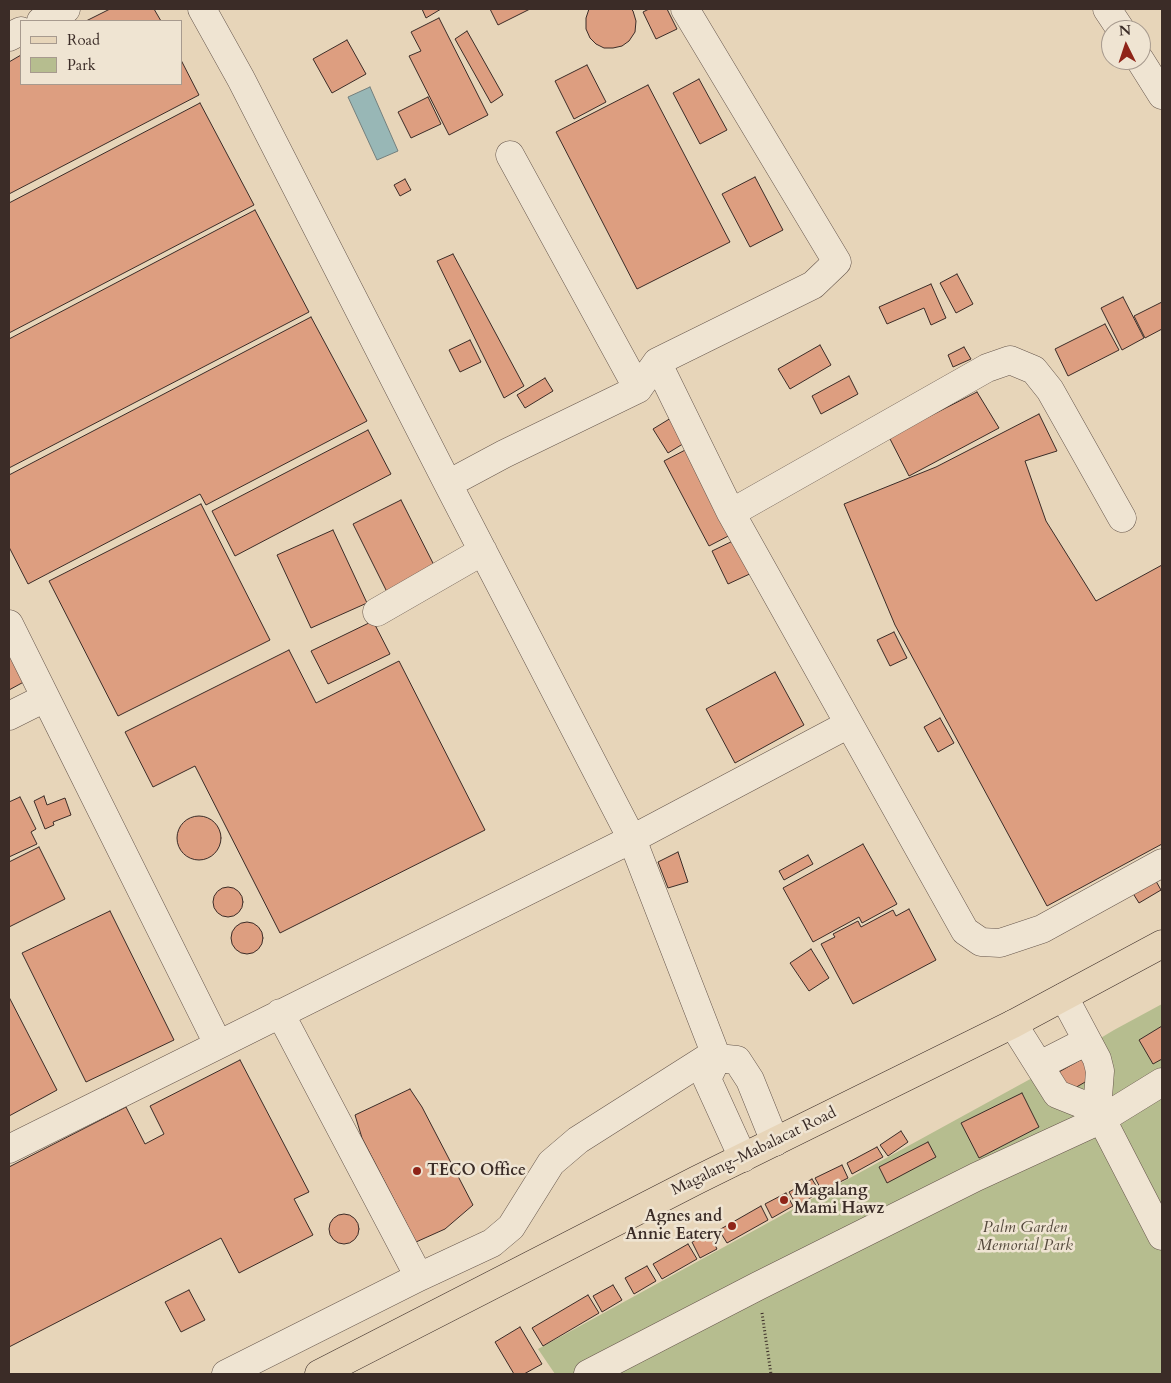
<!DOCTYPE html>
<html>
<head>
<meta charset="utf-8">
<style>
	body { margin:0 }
	#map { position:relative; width:1171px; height:1383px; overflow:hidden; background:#e7d5b9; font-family:Cardo,serif }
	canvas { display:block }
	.frame { position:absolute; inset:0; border:10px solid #3b2c27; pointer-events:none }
	.legend { position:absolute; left:20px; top:20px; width:162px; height:65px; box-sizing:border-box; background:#efe4d2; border:1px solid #a79a8e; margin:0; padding:6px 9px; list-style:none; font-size:15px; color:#3b2c27 }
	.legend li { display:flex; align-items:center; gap:10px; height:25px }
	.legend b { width:25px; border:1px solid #a79a8e }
	.north { position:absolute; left:1101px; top:20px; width:50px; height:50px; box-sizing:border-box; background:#efe4d2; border:1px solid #a79a8e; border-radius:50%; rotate:356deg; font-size:14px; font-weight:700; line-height:20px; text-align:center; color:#3b2c27 }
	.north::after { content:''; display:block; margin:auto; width:18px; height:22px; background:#8f2418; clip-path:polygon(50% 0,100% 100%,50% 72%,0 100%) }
</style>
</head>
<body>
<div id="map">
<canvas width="1171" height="1383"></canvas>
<div class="frame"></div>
<ul class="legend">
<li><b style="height:6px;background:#e7d5b9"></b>Road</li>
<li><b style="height:14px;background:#b6bd8f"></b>Park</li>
</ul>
<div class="north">N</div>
</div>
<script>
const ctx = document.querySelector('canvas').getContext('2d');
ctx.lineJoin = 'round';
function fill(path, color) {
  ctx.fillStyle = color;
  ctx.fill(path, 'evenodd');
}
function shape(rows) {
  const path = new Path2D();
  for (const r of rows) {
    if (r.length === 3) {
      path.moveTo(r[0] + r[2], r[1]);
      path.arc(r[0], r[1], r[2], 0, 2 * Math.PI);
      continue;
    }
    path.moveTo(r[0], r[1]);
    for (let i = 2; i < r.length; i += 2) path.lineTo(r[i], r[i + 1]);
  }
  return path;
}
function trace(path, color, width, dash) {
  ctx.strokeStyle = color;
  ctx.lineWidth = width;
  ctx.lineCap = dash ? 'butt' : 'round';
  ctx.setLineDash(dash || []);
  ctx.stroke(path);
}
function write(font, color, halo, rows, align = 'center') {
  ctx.font = font + ' Cardo,serif';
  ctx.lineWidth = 5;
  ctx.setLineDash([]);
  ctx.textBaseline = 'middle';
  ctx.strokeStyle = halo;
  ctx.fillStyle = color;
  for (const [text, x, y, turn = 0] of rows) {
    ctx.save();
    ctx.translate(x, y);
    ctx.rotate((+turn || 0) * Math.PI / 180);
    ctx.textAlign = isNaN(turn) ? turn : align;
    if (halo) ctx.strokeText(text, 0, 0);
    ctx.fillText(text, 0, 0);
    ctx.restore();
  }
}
fill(shape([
	[1162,1004,1162,1374,555,1374,538,1349,1054,1066,1114,1030]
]), '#b6bd8f');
const water = shape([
	[370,87,398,151,377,160,348,97,370,87]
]);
fill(water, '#98b7b6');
trace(water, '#737f7d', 1);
const building = shape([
	[110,9,154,9,161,21,86,21,110,9],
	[422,9,441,9,426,18,422,9],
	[490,9,530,9,498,25,490,9],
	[589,9,631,9,633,11,636,21,635,32,629,41,622,46,613,48,604,48,596,44,590,38,586,29,586,18,589,9],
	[649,9,667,9,677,29,656,39,643,12,649,9],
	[439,18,488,115,449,135,409,56,421,51,411,32,439,18],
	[467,31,503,95,491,103,455,39,467,31],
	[347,40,366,74,332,93,313,59,347,40],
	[21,55,21,84,181,84,181,60,199,95,9,194,9,62,21,55],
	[587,65,606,102,574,119,555,81,587,65],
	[699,79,727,130,700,144,673,93,699,79],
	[648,85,730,242,637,289,556,132,648,85],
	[428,97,441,124,411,138,398,112,428,97],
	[200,103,254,205,9,333,9,203,200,103],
	[755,177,783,230,750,247,722,194,755,177],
	[405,179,411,190,400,196,394,185,405,179],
	[255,210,309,312,9,468,9,339,255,210],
	[453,254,524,386,504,398,437,261,453,254],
	[957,274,973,304,956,313,940,283,957,274],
	[931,284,946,318,931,325,924,308,887,324,879,307,931,284],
	[1123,297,1144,338,1122,350,1101,308,1123,297],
	[1162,302,1162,329,1145,338,1134,316,1162,302],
	[311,317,367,421,206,505,200,494,28,584,9,547,9,475,311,317],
	[1105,324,1119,350,1068,376,1055,349,1105,324],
	[470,340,481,362,460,372,449,350,470,340],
	[820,345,831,365,790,389,778,369,820,345],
	[964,347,971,359,953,367,948,355,964,347],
	[849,376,858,394,821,414,812,396,849,376],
	[545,378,553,391,525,408,517,395,545,378],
	[977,392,999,428,909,476,889,437,977,392],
	[1039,414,1057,451,1025,461,1046,521,1096,601,1162,565,1162,844,1047,906,895,625,844,504,936,467,1039,414],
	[671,418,686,442,668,453,653,429,671,418],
	[368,430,391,474,235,556,212,511,368,430],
	[691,447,736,532,709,546,664,461,691,447],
	[401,500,438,573,389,596,353,524,401,500],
	[201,504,270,640,118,716,49,581,201,504],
	[333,530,367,603,311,628,277,555,333,530],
	[737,539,754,572,728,584,712,551,737,539],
	[373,621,390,654,328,684,311,651,373,621],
	[894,632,907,658,890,666,877,640,894,632],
	[9,637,31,678,9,690,9,637],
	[289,650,316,703,399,661,485,830,280,933,195,766,153,787,125,732,289,650],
	[775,672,804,725,735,763,706,709,775,672],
	[940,718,954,743,938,752,924,727,940,718],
	[44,796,47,805,65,798,71,815,53,822,54,825,45,829,34,801,44,796],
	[20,797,36,829,31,832,37,844,9,857,9,802,20,797],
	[199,838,22],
	[863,844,897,904,862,923,859,917,813,942,783,888,863,844],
	[39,847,65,899,9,927,9,862,39,847],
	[678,852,688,882,668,888,658,862,678,852],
	[808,855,813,864,784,880,779,871,808,855],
	[1152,874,1161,890,1139,903,1129,887,1152,874],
	[228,902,15],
	[909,909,936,960,853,1004,821,944,835,937,833,934,858,921,861,927,893,910,896,916,909,909],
	[110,911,174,1040,86,1082,22,953,110,911],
	[247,938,16],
	[811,949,829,978,809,991,790,963,811,949],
	[9,997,57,1090,9,1116,9,997],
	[1162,1026,1162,1059,1153,1064,1139,1040,1162,1026],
	[1082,1059,1092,1078,1068,1092,1057,1073,1082,1059],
	[240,1060,309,1192,294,1199,313,1235,239,1273,221,1238,9,1347,9,1167,126,1107,145,1144,164,1134,150,1106,240,1060],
	[410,1089,422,1107,473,1205,445,1229,416,1242,362,1138,355,1115,410,1089],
	[1022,1093,1039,1127,979,1158,961,1123,1022,1093],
	[901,1131,908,1142,888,1156,880,1145,901,1131],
	[928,1142,936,1157,887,1183,879,1167,928,1142],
	[877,1147,883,1157,852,1174,847,1163,877,1147],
	[842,1165,848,1178,822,1191,815,1178,842,1165],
	[812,1179,820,1192,797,1206,789,1192,812,1179],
	[786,1193,793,1206,772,1218,765,1204,786,1193],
	[761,1206,768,1220,727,1243,719,1230,761,1206],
	[344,1229,15],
	[709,1233,717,1249,700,1258,692,1242,709,1233],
	[688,1244,697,1259,662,1279,653,1264,688,1244],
	[647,1266,656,1281,634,1294,625,1278,647,1266],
	[613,1285,622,1300,602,1312,593,1296,613,1285],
	[189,1290,205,1320,181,1332,165,1302,189,1290],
	[588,1295,599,1313,543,1346,532,1328,588,1295],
	[520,1327,542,1364,524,1374,514,1374,495,1342,520,1327]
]);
fill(building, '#dd9e80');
trace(building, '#3b2c27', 1);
const minor = shape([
	[202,9,241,79,448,484,632,839,717,1058,707,1079,743,1158],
	[1107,9,1121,30],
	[41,21,66,9],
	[9,37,21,31],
	[1140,60,1162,95],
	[510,155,638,389],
	[657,362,731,513,965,931,981,942,1000,943,1042,929,1162,863],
	[448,484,504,454,638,389,657,362,813,285,837,262,685,9],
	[731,513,987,368,1010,360,1034,370,1050,390,1122,518],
	[377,612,483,551],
	[9,624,218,1044],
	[9,716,45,698],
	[1064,997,1097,1059,1100,1071,1097,1110,1162,1236],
	[280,1013,419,1277],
	[1013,1024,1057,1094,1097,1110],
	[717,1058,737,1060,750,1080,775,1142],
	[1040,1065,1087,1041],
	[9,1149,632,839,849,724],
	[226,1374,419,1277,492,1243,511,1227,551,1163,578,1140,715,1053],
	[588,1374,758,1286,976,1177,1102,1119,1162,1082]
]);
const major = shape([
	[319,1374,697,1180,1013,1024,1162,944]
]);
trace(minor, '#66564c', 29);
trace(major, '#3b2c27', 29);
trace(shape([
	[762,1313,771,1374]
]), '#3b2c27', 3, [1, 2.5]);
trace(minor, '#efe4d2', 28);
trace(major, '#e7d5b9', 28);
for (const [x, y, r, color] of [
	[417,1171,5,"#8f2418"],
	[784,1200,5,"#8f2418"],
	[732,1226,5,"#8f2418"]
]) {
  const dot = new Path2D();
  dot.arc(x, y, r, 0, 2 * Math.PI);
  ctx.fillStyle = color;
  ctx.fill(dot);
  trace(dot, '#efe4d2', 2);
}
write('16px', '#3b2c27', '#efe4d2', [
	["Magalang-Mabalacat Road",754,1152,-26]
]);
write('bold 16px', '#3b2c27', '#efe4d2', [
	["TECO Office",427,1171],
	["Magalang",794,1191],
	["Mami Hawz",794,1209],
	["Agnes and",722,1217,"right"],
	["Annie Eatery",722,1235,"right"]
], 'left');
write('italic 16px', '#54493c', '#efe4d2', [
	["Palm Garden",1025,1228],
	["Memorial Park",1025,1246]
]);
</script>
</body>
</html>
